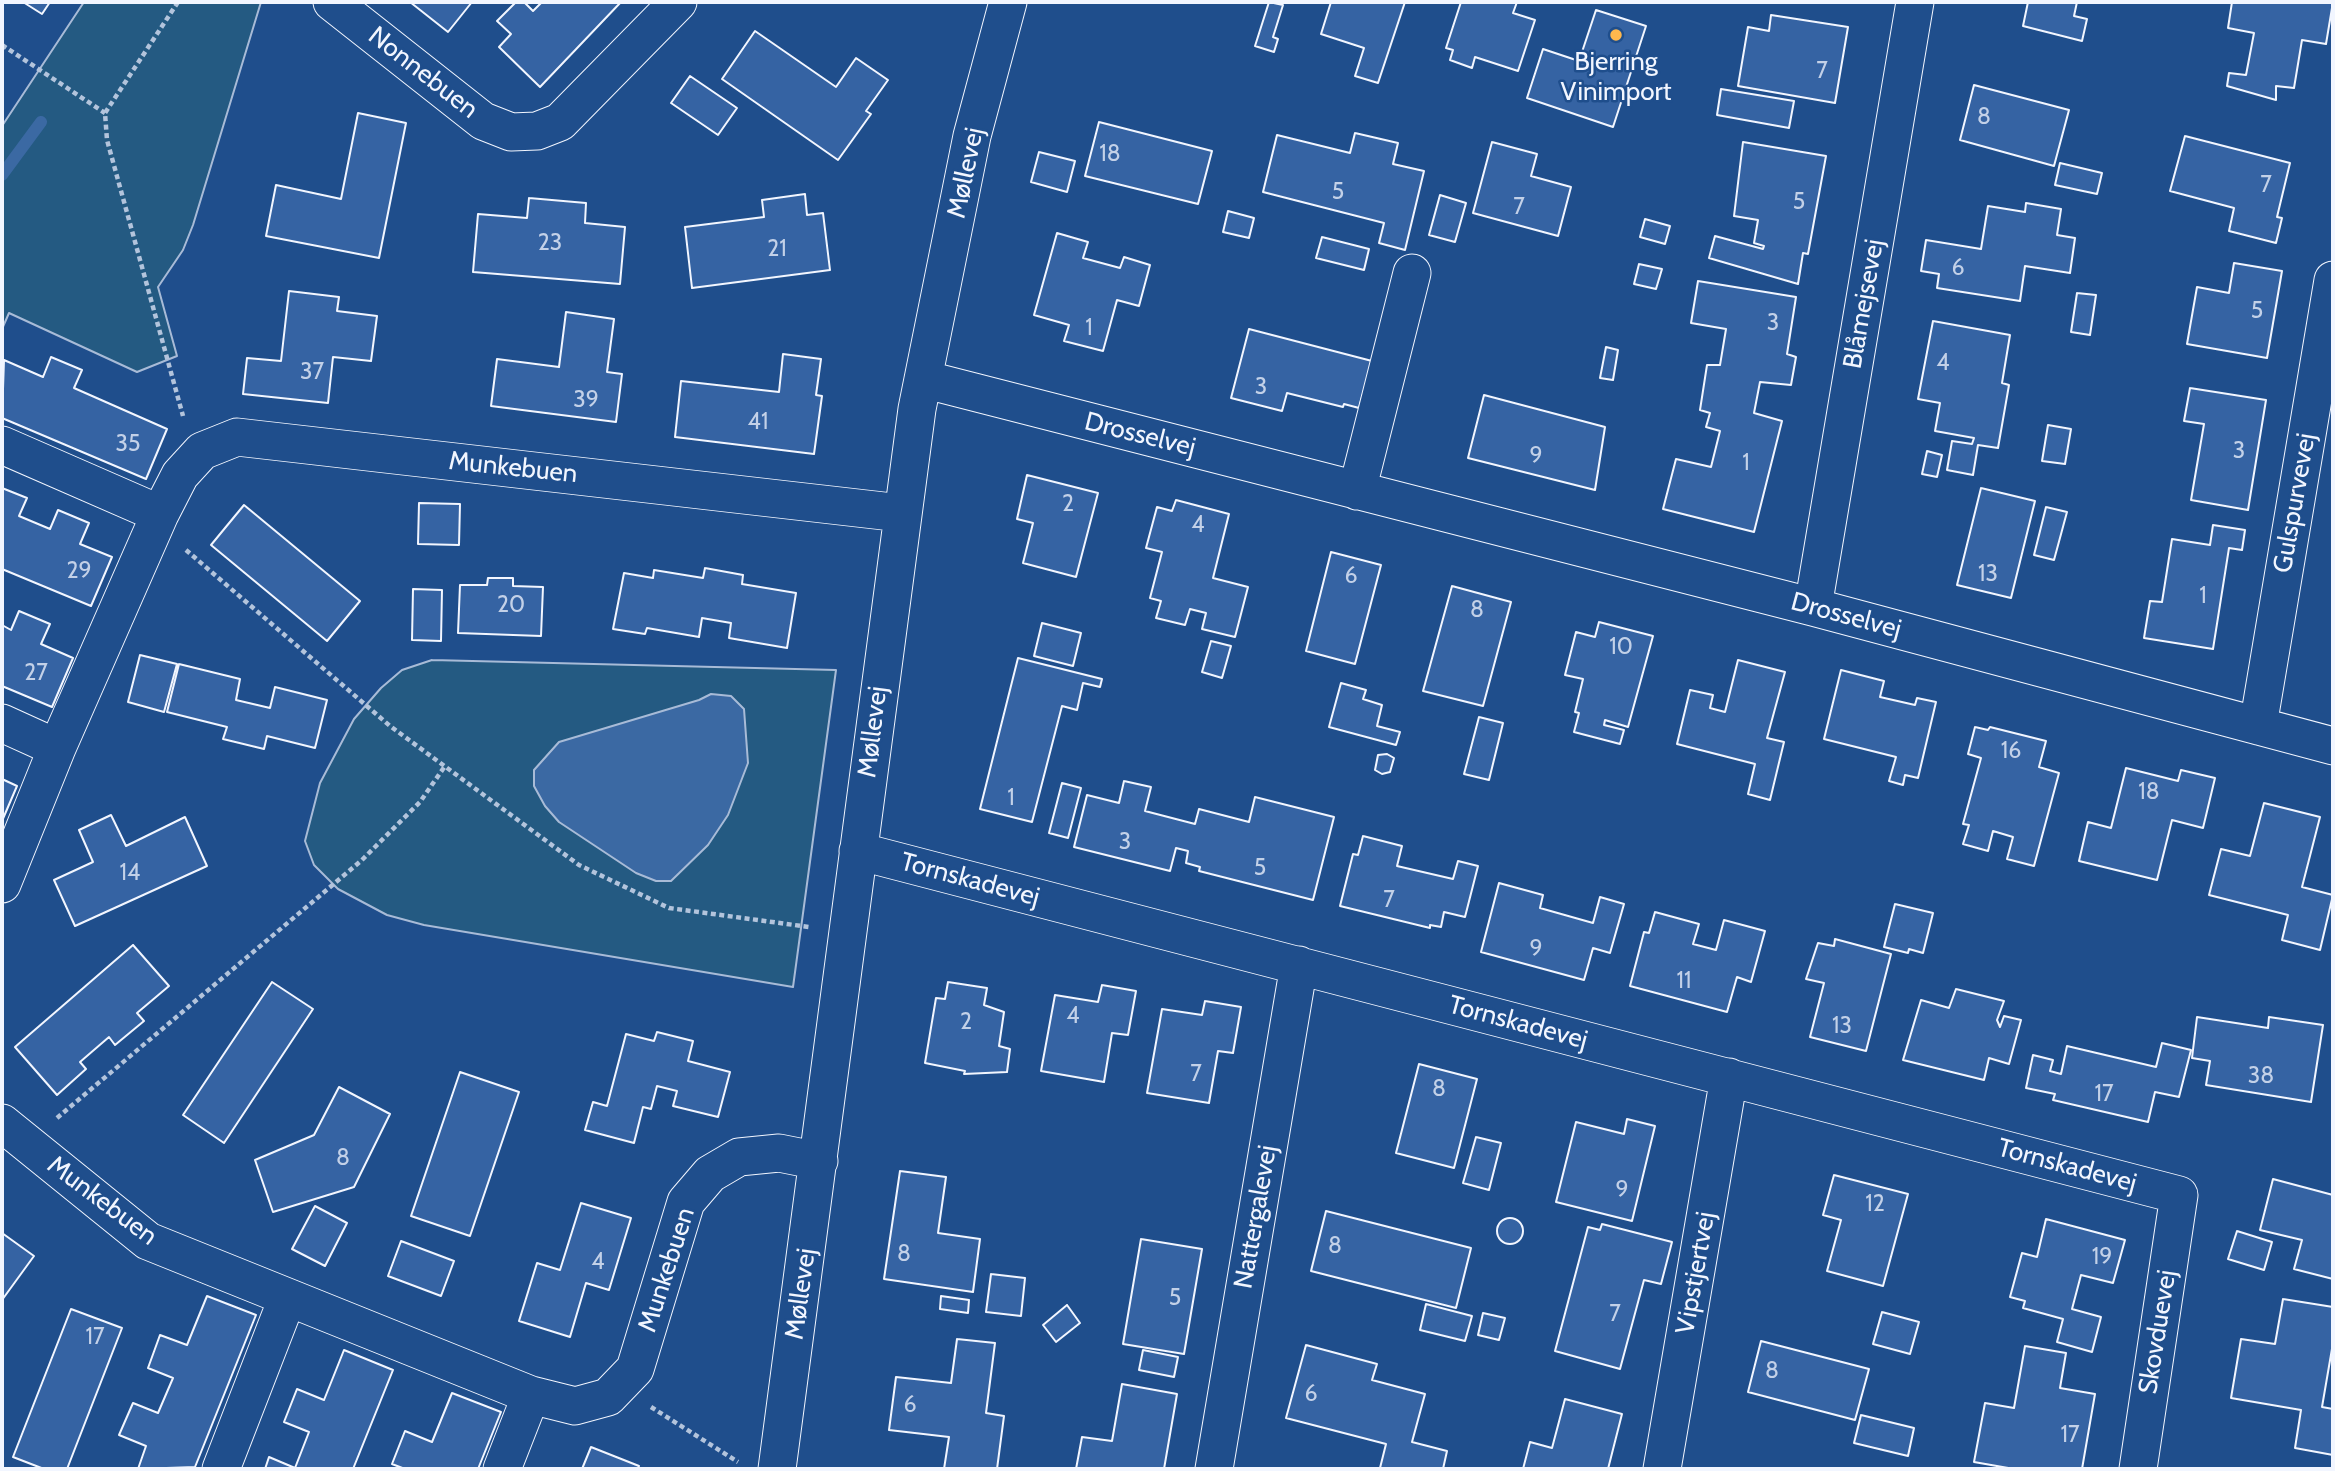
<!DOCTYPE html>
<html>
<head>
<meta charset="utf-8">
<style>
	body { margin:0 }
	#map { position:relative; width:2335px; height:1471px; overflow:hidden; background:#1f4e8c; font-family:Cabin,sans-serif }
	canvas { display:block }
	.frame { position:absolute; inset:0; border:4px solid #f2f6ff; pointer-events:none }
</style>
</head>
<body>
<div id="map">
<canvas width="2335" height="1471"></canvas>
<div class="frame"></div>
</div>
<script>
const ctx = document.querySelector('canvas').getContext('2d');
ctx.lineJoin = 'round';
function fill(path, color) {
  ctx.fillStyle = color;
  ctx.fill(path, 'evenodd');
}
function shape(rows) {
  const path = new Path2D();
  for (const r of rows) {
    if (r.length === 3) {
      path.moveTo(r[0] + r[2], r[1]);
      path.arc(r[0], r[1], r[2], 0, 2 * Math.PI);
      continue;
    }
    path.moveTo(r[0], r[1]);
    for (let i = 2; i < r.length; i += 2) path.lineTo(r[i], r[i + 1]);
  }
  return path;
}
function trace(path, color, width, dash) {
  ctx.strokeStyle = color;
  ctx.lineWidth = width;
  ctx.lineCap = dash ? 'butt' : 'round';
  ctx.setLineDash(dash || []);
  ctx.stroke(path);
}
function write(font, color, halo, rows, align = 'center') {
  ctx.font = font + ' Cabin,sans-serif';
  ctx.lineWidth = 5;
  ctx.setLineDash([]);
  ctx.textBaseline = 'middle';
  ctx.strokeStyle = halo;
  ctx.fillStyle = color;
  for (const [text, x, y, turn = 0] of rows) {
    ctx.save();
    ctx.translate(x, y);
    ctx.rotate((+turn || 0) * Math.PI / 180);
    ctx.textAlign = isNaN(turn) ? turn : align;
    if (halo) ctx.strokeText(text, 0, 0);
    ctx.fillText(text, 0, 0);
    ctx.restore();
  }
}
const green = shape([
	[84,2,261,2,193,225,183,250,158,287,177,356,137,372,9,313,2,329,2,126,84,2],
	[432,660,836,670,793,987,424,925,387,915,338,889,314,865,305,841,320,783,354,719,381,688,402,670,432,660]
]);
fill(green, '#245a82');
trace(green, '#a8bbd7', 2);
const water = shape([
	[711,694,731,696,744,709,748,763,728,815,708,845,671,881,656,881,636,873,559,822,545,806,534,786,534,770,559,742,699,700,711,694]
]);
fill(water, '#3b69a3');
trace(water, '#a8bbd7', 2);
trace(shape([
	[2,175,41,122]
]), '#3b69a3', 12);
const building = shape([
	[23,2,50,2,42,14,23,2],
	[410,2,472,2,448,32,410,2],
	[516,2,524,2,533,11,542,2,621,2,540,87,499,47,511,34,497,21,516,2],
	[1269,2,1283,5,1273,37,1278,39,1274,52,1255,46,1269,2],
	[1331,2,1405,2,1378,83,1355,76,1364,48,1321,34,1331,2],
	[1461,2,1517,2,1513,13,1535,20,1518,71,1475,57,1472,68,1450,60,1453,50,1446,48,1461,2],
	[2028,2,2077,2,2074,16,2087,19,2082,41,2023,26,2028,2],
	[2232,2,2333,2,2326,44,2302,40,2294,88,2276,86,2276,100,2227,86,2229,73,2246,75,2254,33,2228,28,2232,2],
	[1596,10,1646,26,1613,127,1527,98,1543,49,1579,61,1596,10],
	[1771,15,1848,27,1835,103,1738,86,1748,27,1769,31,1771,15],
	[755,31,836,87,856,58,888,80,866,111,871,114,838,160,722,79,755,31],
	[690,76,737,108,718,135,671,103,690,76],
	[1974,85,2069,110,2054,166,1960,140,1974,85],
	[1721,89,1794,101,1789,128,1717,115,1721,89],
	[358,113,406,123,379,258,266,236,276,185,341,199,358,113],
	[1099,122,1212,151,1198,204,1085,176,1099,122],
	[1355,133,1398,143,1393,164,1424,171,1405,250,1379,243,1384,223,1263,192,1277,135,1350,153,1355,133],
	[2185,136,2290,163,2277,217,2282,218,2276,243,2229,231,2234,208,2170,191,2185,136],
	[1492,142,1537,154,1531,176,1571,187,1558,236,1473,213,1492,142],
	[1743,142,1826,156,1808,254,1803,253,1798,284,1709,258,1715,236,1763,249,1764,246,1754,243,1758,220,1734,216,1743,142],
	[1039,152,1075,161,1067,192,1031,182,1039,152],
	[2060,163,2102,173,2097,194,2055,185,2060,163],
	[805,194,807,215,823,213,830,270,692,288,685,227,764,217,762,200,805,194],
	[1440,195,1466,203,1455,242,1429,235,1440,195],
	[529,198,586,203,585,223,625,227,620,284,473,272,478,214,527,218,529,198],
	[2026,203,2061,209,2057,235,2075,238,2070,273,2025,266,2020,301,1937,288,1939,274,1921,271,1926,240,1981,249,1988,206,2025,212,2026,203],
	[1228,211,1254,218,1249,238,1223,232,1228,211],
	[1645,219,1670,226,1665,244,1640,237,1645,219],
	[1057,233,1088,242,1083,258,1120,268,1124,257,1150,265,1139,306,1117,300,1103,351,1064,341,1069,325,1034,315,1057,233],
	[1322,237,1369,249,1364,270,1316,258,1322,237],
	[2234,263,2282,271,2267,358,2187,344,2197,287,2229,293,2234,263],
	[1639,264,1662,269,1656,289,1634,284,1639,264],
	[1698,281,1796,297,1787,354,1796,357,1791,385,1760,382,1754,413,1782,421,1754,532,1663,509,1676,459,1711,467,1720,431,1706,427,1710,413,1700,410,1707,365,1720,365,1726,329,1691,323,1698,281],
	[289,291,339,297,337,311,377,316,371,361,333,357,328,403,243,394,247,358,281,361,289,291],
	[2077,293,2096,295,2090,335,2071,332,2077,293],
	[566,312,614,319,607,372,622,374,616,422,491,406,497,359,559,367,566,312],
	[1933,321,2010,335,2002,383,2009,385,1998,448,1978,445,1973,475,1947,470,1952,441,1972,444,1974,438,1935,431,1940,403,1918,399,1933,321],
	[1249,329,1372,361,1359,408,1344,404,1343,407,1287,393,1282,411,1231,398,1249,329],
	[1606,347,1618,350,1613,380,1600,378,1606,347],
	[783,354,821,359,816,395,822,396,814,454,675,437,681,381,779,392,783,354],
	[51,357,82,370,74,388,167,429,146,479,2,418,4,360,43,377,51,357],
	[2190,388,2266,400,2248,510,2191,500,2204,424,2184,421,2190,388],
	[1484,395,1605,427,1595,490,1468,458,1484,395],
	[2048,425,2071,429,2065,464,2042,461,2048,425],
	[1927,451,1942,455,1937,477,1922,474,1927,451],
	[1027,475,1098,493,1076,577,1023,563,1033,523,1017,519,1027,475],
	[2,488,27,498,19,516,50,529,58,510,89,523,80,544,112,557,91,606,2,569,2,488],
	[1981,488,2035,501,2011,598,1957,585,1981,488],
	[1176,500,1229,514,1213,578,1248,587,1235,637,1202,629,1206,613,1190,609,1185,625,1156,618,1161,601,1150,598,1162,552,1146,548,1157,507,1172,511,1176,500],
	[419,503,460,504,459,545,418,544,419,503],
	[244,505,360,601,327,641,211,545,244,505],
	[2046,507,2067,512,2054,560,2034,555,2046,507],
	[2213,525,2245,530,2242,550,2229,548,2213,649,2144,638,2150,601,2162,602,2172,539,2210,545,2213,525],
	[1331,552,1381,565,1355,664,1306,651,1331,552],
	[705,568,743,575,742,584,796,593,787,648,729,638,731,623,702,618,699,637,647,628,645,634,613,629,624,573,653,578,654,570,703,578,705,568],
	[488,578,513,578,513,586,543,587,541,636,458,633,460,585,487,585,488,578],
	[1452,586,1511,602,1483,706,1423,691,1452,586],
	[413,589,442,590,441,641,412,640,413,589],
	[19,611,50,624,41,644,73,658,52,707,2,686,2,625,11,630,19,611],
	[1599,622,1653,636,1628,727,1605,720,1604,725,1624,730,1620,744,1574,732,1579,713,1575,712,1583,679,1565,675,1576,632,1595,637,1599,622],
	[1042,623,1081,633,1073,666,1034,656,1042,623],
	[1211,641,1231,646,1222,678,1202,672,1211,641],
	[140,655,177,664,164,712,128,702,140,655],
	[1018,658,1102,679,1100,687,1083,683,1077,710,1062,706,1032,822,980,809,1018,658],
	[1738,660,1785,672,1767,738,1784,742,1770,800,1748,794,1755,764,1677,744,1690,690,1713,695,1710,708,1725,712,1738,660],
	[179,664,240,679,236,700,270,708,275,687,327,700,315,748,267,736,264,749,223,739,227,727,167,712,179,664],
	[1841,670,1884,681,1880,697,1915,705,1917,698,1936,702,1918,778,1905,775,1903,785,1889,781,1896,757,1824,739,1841,670],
	[1341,683,1366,690,1363,699,1382,705,1377,726,1400,732,1396,745,1329,727,1341,683],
	[1479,717,1503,723,1489,780,1464,774,1479,717],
	[1975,727,1988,730,1990,727,2046,741,2039,767,2059,773,2034,866,2007,859,2013,837,1993,831,1988,851,1963,844,1969,825,1963,824,1981,758,1968,754,1975,727],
	[1387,754,1394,758,1390,772,1382,774,1375,770,1378,755,1387,754],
	[2126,768,2178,781,2181,770,2215,778,2203,828,2172,820,2157,880,2079,861,2088,822,2111,828,2126,768],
	[2,779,17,786,2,821,2,779],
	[1124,781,1151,787,1145,811,1195,824,1199,809,1249,822,1255,797,1334,817,1313,900,1199,871,1200,867,1186,863,1188,851,1176,848,1170,871,1074,847,1087,795,1119,803,1124,781],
	[1062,783,1081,788,1068,838,1049,833,1062,783],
	[2264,803,2320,817,2302,887,2333,895,2320,950,2282,940,2288,915,2209,895,2221,849,2250,856,2264,803],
	[111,815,126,846,185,817,207,866,75,926,54,880,93,862,79,830,111,815],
	[1363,836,1402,846,1397,866,1453,879,1458,861,1478,866,1465,917,1444,912,1441,927,1430,925,1430,928,1340,906,1353,854,1358,855,1363,836],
	[1499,883,1543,895,1540,908,1593,923,1600,897,1624,904,1610,953,1593,948,1584,980,1481,952,1499,883],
	[1895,904,1933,913,1923,953,1909,949,1908,953,1884,947,1895,904],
	[1655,912,1699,924,1693,944,1716,950,1724,920,1765,931,1751,982,1737,977,1727,1012,1630,986,1644,932,1649,933,1655,912],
	[1835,939,1891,954,1866,1051,1810,1037,1824,983,1806,979,1818,943,1834,946,1835,939],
	[133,945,169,986,137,1013,144,1021,115,1045,109,1037,80,1062,86,1069,57,1095,15,1047,133,945],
	[272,982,313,1009,224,1143,183,1115,272,982],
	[948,982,987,988,984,1005,1004,1012,999,1046,1010,1049,1007,1072,964,1074,965,1071,925,1063,936,998,945,999,948,982],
	[1102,985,1136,991,1128,1035,1112,1033,1104,1082,1041,1071,1055,995,1098,1002,1102,985],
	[1956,989,2004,1001,1997,1020,2000,1027,2004,1016,2021,1020,2009,1064,1989,1058,1984,1080,1903,1060,1921,1000,1949,1008,1956,989],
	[1205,1001,1241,1007,1233,1053,1218,1051,1209,1103,1147,1093,1162,1009,1202,1015,1205,1001],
	[2197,1017,2268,1028,2269,1017,2323,1025,2311,1102,2206,1085,2210,1061,2192,1058,2197,1017],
	[657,1032,693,1041,688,1061,730,1072,718,1117,673,1106,677,1091,657,1086,651,1109,643,1107,634,1143,585,1130,593,1102,607,1106,626,1034,654,1041,657,1032],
	[2162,1043,2191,1050,2179,1097,2155,1092,2148,1122,2053,1100,2055,1094,2026,1088,2033,1055,2053,1060,2050,1071,2061,1074,2067,1046,2156,1067,2162,1043],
	[1419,1064,1477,1079,1454,1168,1396,1153,1419,1064],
	[460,1072,519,1092,470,1236,411,1216,460,1072],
	[339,1087,390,1114,354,1187,273,1212,255,1160,314,1135,339,1087],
	[1627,1119,1655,1126,1632,1221,1556,1202,1576,1122,1624,1134,1627,1119],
	[1476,1137,1501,1143,1489,1190,1463,1183,1476,1137],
	[900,1171,946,1177,938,1233,980,1239,973,1292,884,1279,900,1171],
	[1834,1175,1908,1194,1883,1286,1827,1271,1841,1220,1823,1215,1834,1175],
	[2273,1179,2333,1195,2333,1279,2294,1269,2302,1240,2260,1230,2273,1179],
	[581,1203,631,1218,609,1290,586,1283,570,1337,519,1321,537,1263,560,1270,581,1203],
	[315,1206,347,1223,325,1266,292,1249,315,1206],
	[1326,1211,1471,1248,1456,1308,1311,1271,1326,1211],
	[1510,1231,13],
	[2046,1219,2125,1240,2113,1283,2081,1275,2072,1309,2101,1317,2092,1352,2057,1342,2063,1319,2023,1308,2025,1301,2010,1297,2022,1253,2037,1257,2046,1219],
	[1602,1224,1672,1242,1661,1284,1644,1280,1620,1369,1555,1351,1588,1227,1600,1230,1602,1224],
	[2237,1231,2272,1242,2264,1270,2228,1259,2237,1231],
	[2,1233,34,1256,2,1300,2,1233],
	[1141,1239,1202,1249,1184,1354,1123,1344,1141,1239],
	[401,1241,454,1261,441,1296,388,1276,401,1241],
	[991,1274,1025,1278,1021,1316,986,1312,991,1274],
	[207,1296,256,1315,195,1467,138,1469,146,1446,119,1435,133,1403,158,1413,173,1378,148,1368,160,1335,187,1345,207,1296],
	[941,1296,969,1300,968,1313,940,1309,941,1296],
	[2283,1299,2333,1307,2333,1343,2322,1407,2333,1409,2333,1455,2295,1448,2301,1410,2231,1398,2241,1339,2275,1344,2283,1299],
	[1426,1304,1472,1316,1465,1341,1420,1330,1426,1304],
	[1067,1305,1080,1323,1056,1342,1043,1325,1067,1305],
	[71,1309,122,1328,67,1469,44,1469,13,1457,71,1309],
	[1882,1312,1919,1322,1910,1354,1873,1344,1882,1312],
	[1483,1313,1505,1318,1499,1340,1478,1335,1483,1313],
	[957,1339,995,1343,986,1413,1004,1416,997,1469,944,1469,949,1437,889,1430,896,1377,951,1383,957,1339],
	[1761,1341,1869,1369,1855,1420,1748,1392,1761,1341],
	[1306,1345,1377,1364,1372,1380,1425,1394,1412,1442,1447,1451,1443,1469,1380,1468,1386,1444,1286,1418,1306,1345],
	[2025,1346,2066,1353,2060,1388,2095,1394,2082,1469,2014,1469,1974,1462,1985,1403,2014,1408,2025,1346],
	[344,1350,393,1370,353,1469,265,1469,269,1457,295,1468,309,1432,284,1422,297,1389,324,1400,344,1350],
	[1143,1350,1178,1357,1174,1377,1139,1370,1143,1350],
	[1122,1384,1177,1394,1164,1469,1076,1469,1082,1437,1112,1441,1122,1384],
	[452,1393,501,1412,478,1469,405,1469,392,1464,405,1431,432,1442,452,1393],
	[1565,1399,1622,1414,1608,1469,1523,1469,1530,1442,1552,1448,1565,1399],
	[1861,1415,1914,1428,1908,1456,1854,1443,1861,1415],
	[591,1447,639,1466,638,1469,582,1469,591,1447]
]);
fill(building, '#3563a3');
trace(building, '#f2f6ff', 2);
const street = shape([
	[332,2,483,121,511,132,537,131,560,122,678,2],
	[923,379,1813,607,2333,746],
	[2,445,160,514],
	[1357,491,1412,273],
	[1813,607,1915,2],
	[2,723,57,748],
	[2258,726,2333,280],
	[858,851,2179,1195,2138,1469],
	[2,884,57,748,160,514,180,475,202,451,237,437,901,513],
	[2,1123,148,1241,531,1395,575,1406,608,1397,635,1369,686,1202,710,1174,739,1157,779,1153,819,1161],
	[221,1469,287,1299],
	[502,1469,531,1395],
	[777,1469,917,409,972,136,1008,2],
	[1214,1469,1299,965],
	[1662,1469,1729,1077]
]);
trace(street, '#f2f6ff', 39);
trace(shape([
	[178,2,105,113,107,140,183,416],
	[2,45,105,113],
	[186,550,390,726,579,865,669,908,809,927],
	[57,1118,362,860,420,802,445,766],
	[651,1407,738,1462]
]), '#b3c4dc', 4.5, [5, 3.5]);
trace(street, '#1f4e8c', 37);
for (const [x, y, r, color] of [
	[1616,35,7,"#ffb74d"]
]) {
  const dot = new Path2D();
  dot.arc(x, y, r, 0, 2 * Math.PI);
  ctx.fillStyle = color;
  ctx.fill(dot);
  trace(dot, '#1f4e8c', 2.5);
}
write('23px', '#c3d1e8', null, [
	["7",1822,71],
	["8",1984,117],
	["18",1110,154],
	["7",2266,185],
	["5",1338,192],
	["5",1799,202],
	["7",1519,207],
	["23",550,243],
	["21",777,249],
	["6",1958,268],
	["5",2257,311],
	["3",1773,323],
	["1",1089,328],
	["4",1943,363],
	["37",312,372],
	["3",1261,387],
	["39",586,400],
	["41",758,422],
	["35",128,444],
	["3",2239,451],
	["9",1536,456],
	["1",1746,463],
	["2",1068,504],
	["4",1198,525],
	["29",79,571],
	["13",1988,574],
	["6",1351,576],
	["1",2203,596],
	["20",511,605],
	["8",1477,610],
	["10",1621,647],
	["27",36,673],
	["16",2011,751],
	["18",2149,792],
	["1",1011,798],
	["3",1125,842],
	["5",1260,868],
	["14",130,873],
	["7",1389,900],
	["9",1536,949],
	["11",1684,981],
	["4",1073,1016],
	["2",966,1022],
	["13",1842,1026],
	["7",1196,1074],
	["38",2261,1076],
	["8",1439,1089],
	["17",2104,1094],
	["8",343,1158],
	["9",1622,1190],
	["12",1875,1204],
	["8",1335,1246],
	["8",904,1254],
	["19",2102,1257],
	["4",598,1262],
	["5",1175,1298],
	["7",1615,1314],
	["17",95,1337],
	["8",1772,1371],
	["6",1311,1394],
	["6",910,1405],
	["17",2070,1435]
]);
write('26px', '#f2f6ff', '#1f4e8c', [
	["Bjerring",1616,62],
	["Vinimport",1616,92]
]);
write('26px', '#f2f6ff', '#1f4e8c', [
	["Nonnebuen",423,73,38],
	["Møllevej",966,173,-78],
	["Blåmejsevej",1864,304,-80],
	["Drosselvej",1140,435,14],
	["Munkebuen",513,468,6],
	["Gulspurvevej",2295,503,-80],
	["Drosselvej",1846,616,15],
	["Møllevej",873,732,-83],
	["Tornskadevej",970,880,15],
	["Tornskadevej",1518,1023,15],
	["Tornskadevej",2067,1166,15],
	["Munkebuen",102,1201,37],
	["Nattergalevej",1256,1217,-80],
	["Munkebuen",667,1270,-72],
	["Vipstjertvej",1696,1273,-80],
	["Møllevej",801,1294,-82],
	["Skovduevej",2158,1332,-81]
]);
</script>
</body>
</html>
